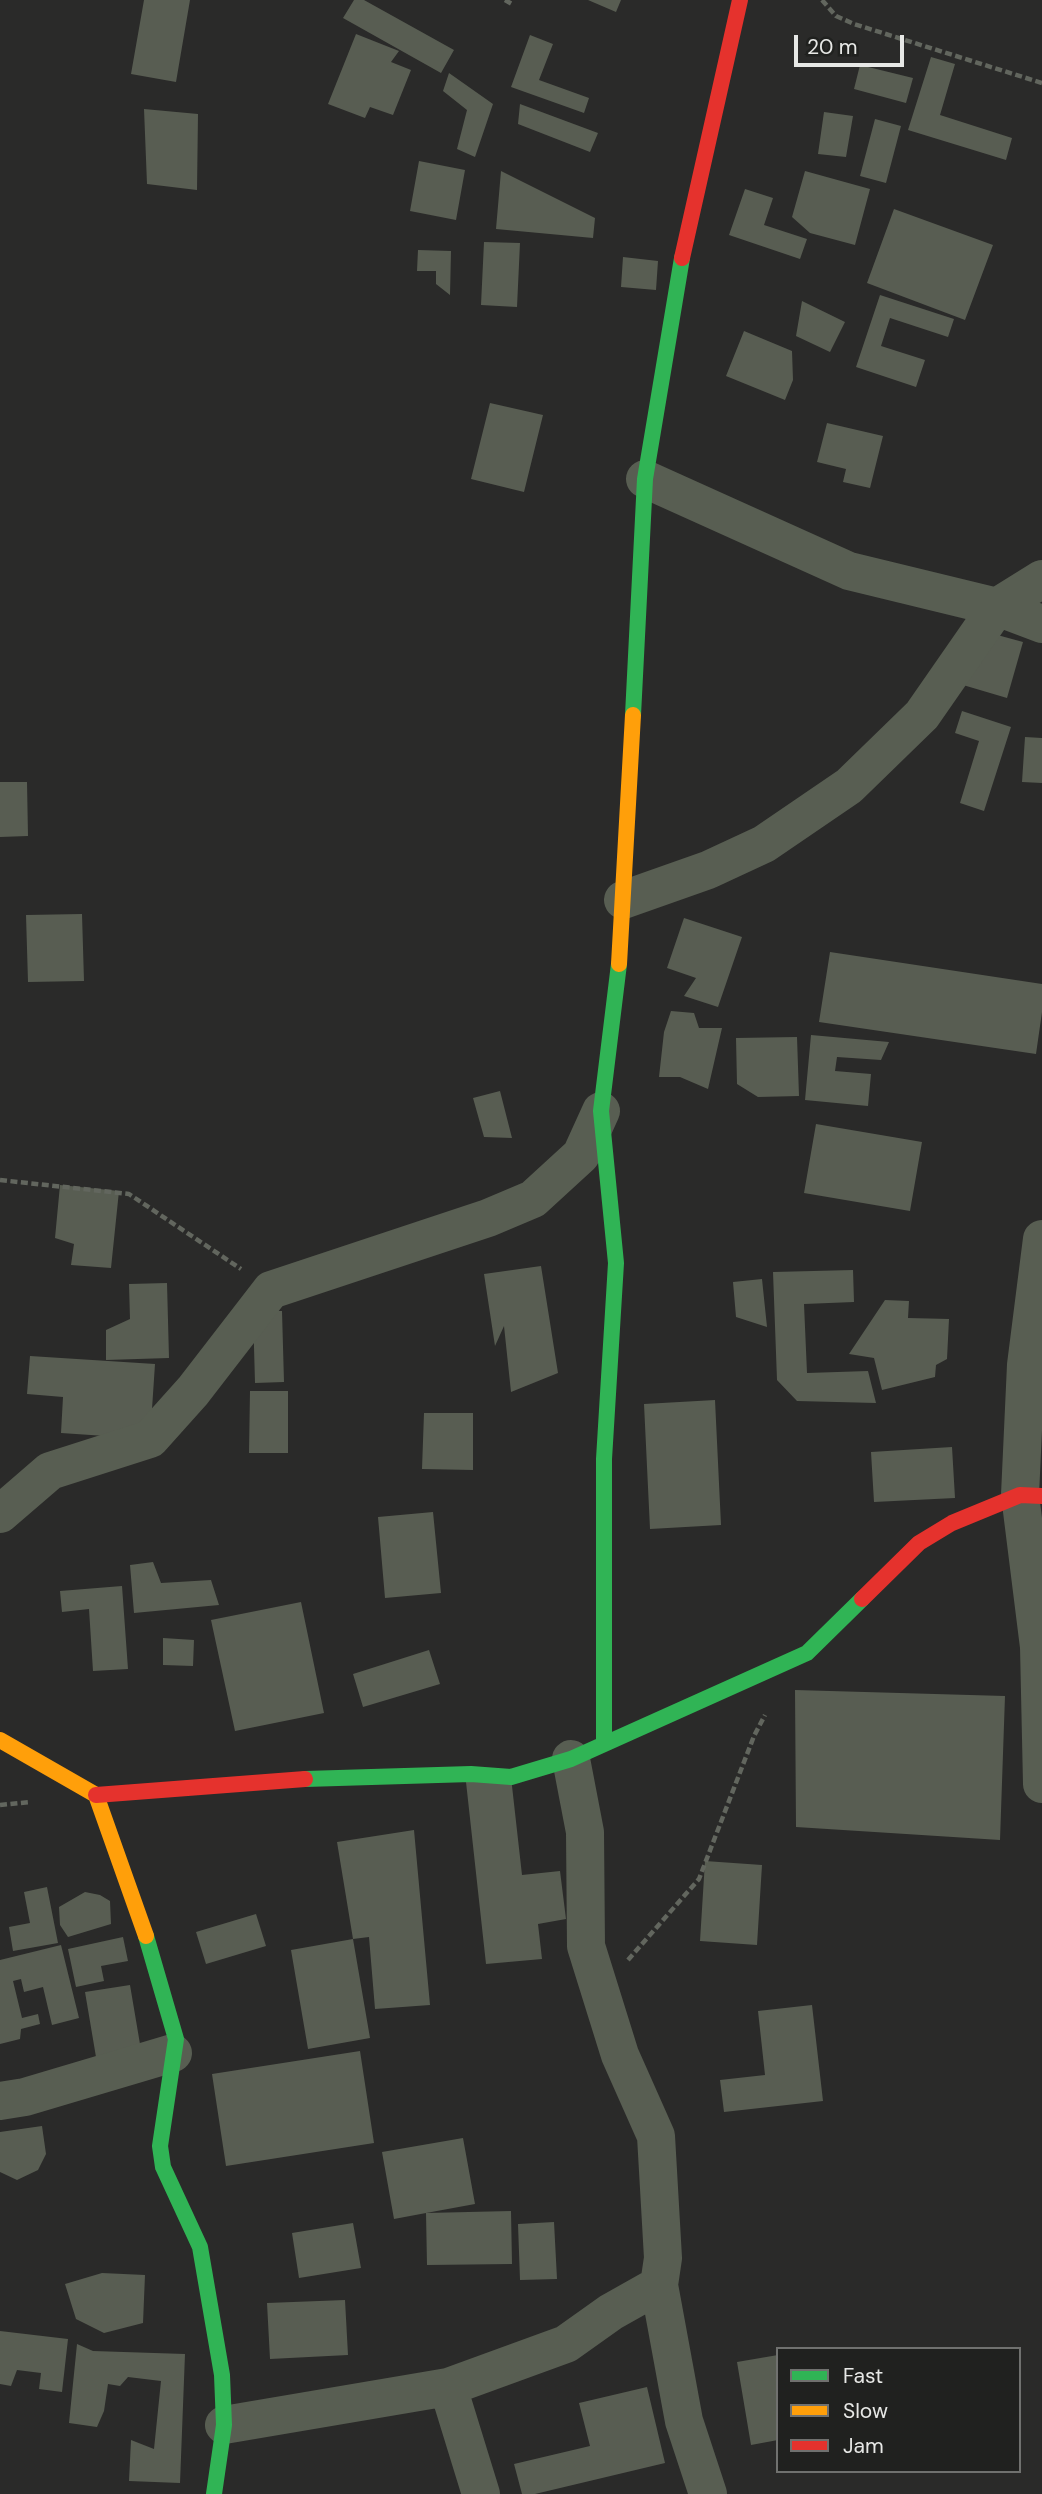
<!DOCTYPE html>
<html>
<head>
<meta charset="utf-8">
<style>
	body { margin:0 }
	#map { position:relative; width:1042px; height:2494px; overflow:hidden; background:#2a2a29; font-family:"DM Sans",sans-serif }
	canvas { display:block }
	.legend { position:absolute; left:776px; top:2347px; width:245px; height:126px; box-sizing:border-box; background:#20211f; border:2px solid #70716f; margin:0; padding:9px 12px; list-style:none; font-size:21px; color:#e7e8e6 }
	.legend li { display:flex; align-items:center; gap:14px; height:35px }
	.legend b { width:35px; border:2px solid #70716f }
	.scale { position:absolute; left:794px; top:35px; width:110px; height:32px; box-sizing:border-box; border:4px solid #e7e8e6; border-top:0; padding-left:9px; font-size:21px; line-height:24px; white-space:nowrap; color:#e7e8e6; -webkit-text-stroke:5px #20211f; paint-order:stroke }
</style>
</head>
<body>
<div id="map">
<canvas width="1042" height="2494"></canvas>
<ul class="legend">
<li><b style="height:9px;background:#30b455"></b>Fast</li>
<li><b style="height:9px;background:#ff9f0a"></b>Slow</li>
<li><b style="height:9px;background:#e5322d"></b>Jam</li>
</ul>
<div class="scale">20 m</div>
</div>
<script>
const ctx = document.querySelector('canvas').getContext('2d');
ctx.lineJoin = 'round';
function fill(path, color) {
  ctx.fillStyle = color;
  ctx.fill(path, 'evenodd');
}
function shape(rows) {
  const path = new Path2D();
  for (const r of rows) {
    path.moveTo(r[0], r[1]);
    for (let i = 2; i < r.length; i += 2) path.lineTo(r[i], r[i + 1]);
  }
  return path;
}
function trace(path, color, width, dash) {
  ctx.strokeStyle = color;
  ctx.lineWidth = width;
  ctx.lineCap = dash ? 'butt' : 'round';
  ctx.setLineDash(dash || []);
  ctx.stroke(path);
}
fill(shape([
	[144,0,190,0,176,82,131,74],
	[354,0,364,0,454,50,441,73,343,18],
	[588,0,621,0,616,12],
	[356,34,399,51,391,62,411,70,393,115,370,107,365,118,328,104],
	[530,35,553,44,539,80,589,98,584,113,511,87],
	[931,57,955,64,940,115,1012,138,1006,160,908,130],
	[860,65,913,78,906,103,854,89],
	[449,73,493,104,475,157,457,149,467,110,443,91],
	[520,104,598,133,590,152,518,124],
	[144,109,198,114,197,190,147,184],
	[824,112,853,116,846,157,818,154],
	[875,119,901,126,886,183,860,176],
	[419,161,465,170,456,220,410,211],
	[501,171,595,218,593,238,496,229],
	[805,171,870,189,855,245,810,233,792,217],
	[745,189,773,198,764,225,807,239,800,259,729,235],
	[894,209,993,245,965,320,867,283],
	[484,242,520,243,517,307,481,305],
	[418,250,451,251,450,295,436,284,436,271,417,271],
	[623,257,658,261,656,290,621,287],
	[880,295,954,319,948,337,890,318,881,346,925,360,916,387,856,367],
	[802,301,845,322,830,352,796,336],
	[744,331,792,351,793,380,785,400,726,376],
	[490,403,543,415,524,492,471,479],
	[827,423,883,436,870,488,843,482,846,469,817,462],
	[979,630,1023,642,1007,698,963,685],
	[962,711,1011,727,984,811,960,803,979,741,955,733],
	[1025,737,1042,738,1042,783,1022,782],
	[0,782,27,782,28,836,0,837],
	[82,914,84,981,28,982,26,915],
	[684,918,742,937,718,1007,684,996,696,978,667,968],
	[830,952,1042,984,1042,1012,1036,1054,819,1022],
	[671,1011,694,1013,699,1028,722,1028,708,1089,680,1077,659,1077,664,1032],
	[811,1035,889,1042,881,1060,837,1057,835,1071,871,1074,868,1106,805,1100],
	[797,1037,799,1096,758,1097,737,1084,736,1038],
	[500,1091,512,1138,484,1137,473,1098],
	[816,1124,922,1142,910,1211,804,1193],
	[60,1185,119,1191,111,1268,71,1265,74,1244,55,1238],
	[541,1266,558,1373,511,1392,504,1326,495,1346,484,1274],
	[853,1270,854,1302,804,1304,807,1373,868,1371,876,1403,797,1401,777,1380,773,1272],
	[762,1279,767,1327,736,1317,733,1282],
	[167,1283,169,1358,106,1360,106,1330,130,1319,129,1284],
	[885,1300,909,1301,908,1318,949,1319,947,1359,936,1365,935,1377,882,1390,874,1358,849,1354],
	[253,1311,282,1311,284,1382,255,1383],
	[30,1356,155,1364,150,1439,61,1433,63,1397,27,1394],
	[250,1391,288,1391,288,1453,249,1453],
	[715,1400,721,1525,650,1529,644,1404],
	[424,1413,473,1413,473,1470,422,1469],
	[952,1447,955,1498,874,1502,871,1452],
	[433,1512,441,1593,385,1598,378,1517],
	[153,1562,161,1583,211,1580,219,1605,134,1613,130,1565],
	[122,1586,128,1669,93,1671,89,1609,62,1612,60,1591],
	[301,1602,324,1713,235,1731,211,1620],
	[163,1638,194,1640,193,1666,163,1665],
	[429,1650,440,1684,363,1707,353,1674],
	[795,1690,1005,1696,1000,1840,796,1827],
	[511,1777,522,1875,560,1871,566,1919,538,1924,542,1959,486,1964,466,1782],
	[414,1830,430,2005,375,2009,369,1937,353,1939,337,1842],
	[705,1861,762,1865,757,1945,700,1941],
	[47,1887,58,1943,13,1951,9,1927,30,1923,24,1892],
	[85,1892,100,1895,110,1901,111,1924,68,1937,60,1925,59,1907],
	[256,1914,266,1946,206,1964,196,1932],
	[123,1937,128,1961,101,1966,104,1981,76,1987,68,1949],
	[353,1939,370,2038,308,2049,291,1950],
	[61,1945,79,2018,52,2025,43,1987,24,1992,21,1979,13,1981,22,2018,38,2014,40,2024,21,2029,20,2039,0,2044,0,1960],
	[130,1985,141,2050,96,2057,85,1992],
	[812,2005,823,2101,724,2112,720,2080,765,2075,758,2011],
	[360,2051,374,2143,226,2166,212,2074],
	[42,2126,46,2154,38,2170,17,2180,0,2172,0,2132],
	[463,2138,475,2204,426,2213,511,2211,512,2264,427,2265,426,2213,394,2219,382,2152],
	[554,2222,557,2279,520,2280,518,2224],
	[353,2223,361,2268,299,2278,292,2233],
	[102,2273,145,2275,143,2323,104,2333,76,2319,65,2284],
	[345,2300,348,2355,270,2359,267,2303],
	[0,2331,68,2339,62,2392,39,2389,41,2373,17,2370,11,2386,0,2384],
	[77,2344,93,2351,185,2354,180,2483,129,2481,131,2440,154,2449,161,2381,128,2377,120,2386,108,2384,104,2411,97,2427,69,2423],
	[778,2355,778,2440,751,2445,737,2362],
	[647,2387,665,2463,535,2494,522,2494,514,2464,590,2446,579,2403]
]), '#585d52');
trace(shape([
	[505,0,512,4],
	[822,0,836,16,854,24,1042,83],
	[0,1180,129,1194,241,1269],
	[0,1805,30,1802],
	[628,1960,699,1879,754,1736,765,1715]
]), '#62665e', 4.5, [7, 3.5]);
trace(shape([
	[645,479,849,571,997,607,1042,624],
	[623,900,708,870,764,844,849,786,922,715,997,607,1042,579],
	[1042,1239,1026,1365,1020,1495,1039,1647,1042,1784],
	[0,1514,50,1471,150,1439,193,1391,271,1290,488,1218,533,1199,581,1155,601,1111],
	[571,1759,585,1832,586,1946,620,2055,656,2136,663,2258,659,2285,684,2421,708,2494],
	[0,2101,25,2097,173,2053],
	[448,2387,481,2494],
	[224,2425,448,2387,566,2344,611,2312,659,2285]
]), '#585e52', 38);
trace(shape([
	[633,715,645,479,682,258],
	[604,1744,604,1459,616,1263,601,1111,619,964],
	[305,1779,471,1774,511,1777,571,1759,807,1653,862,1599],
	[146,1936,176,2039,160,2146,163,2167,200,2247,222,2375,224,2425,214,2494]
]), '#30b455', 16);
trace(shape([
	[619,964,633,715],
	[0,1740,96,1795,146,1936]
]), '#ff9f0a', 16);
trace(shape([
	[682,258,740,0],
	[862,1599,919,1543,952,1523,1020,1495,1042,1496],
	[96,1795,305,1779]
]), '#e5322d', 16);
</script>
</body>
</html>
